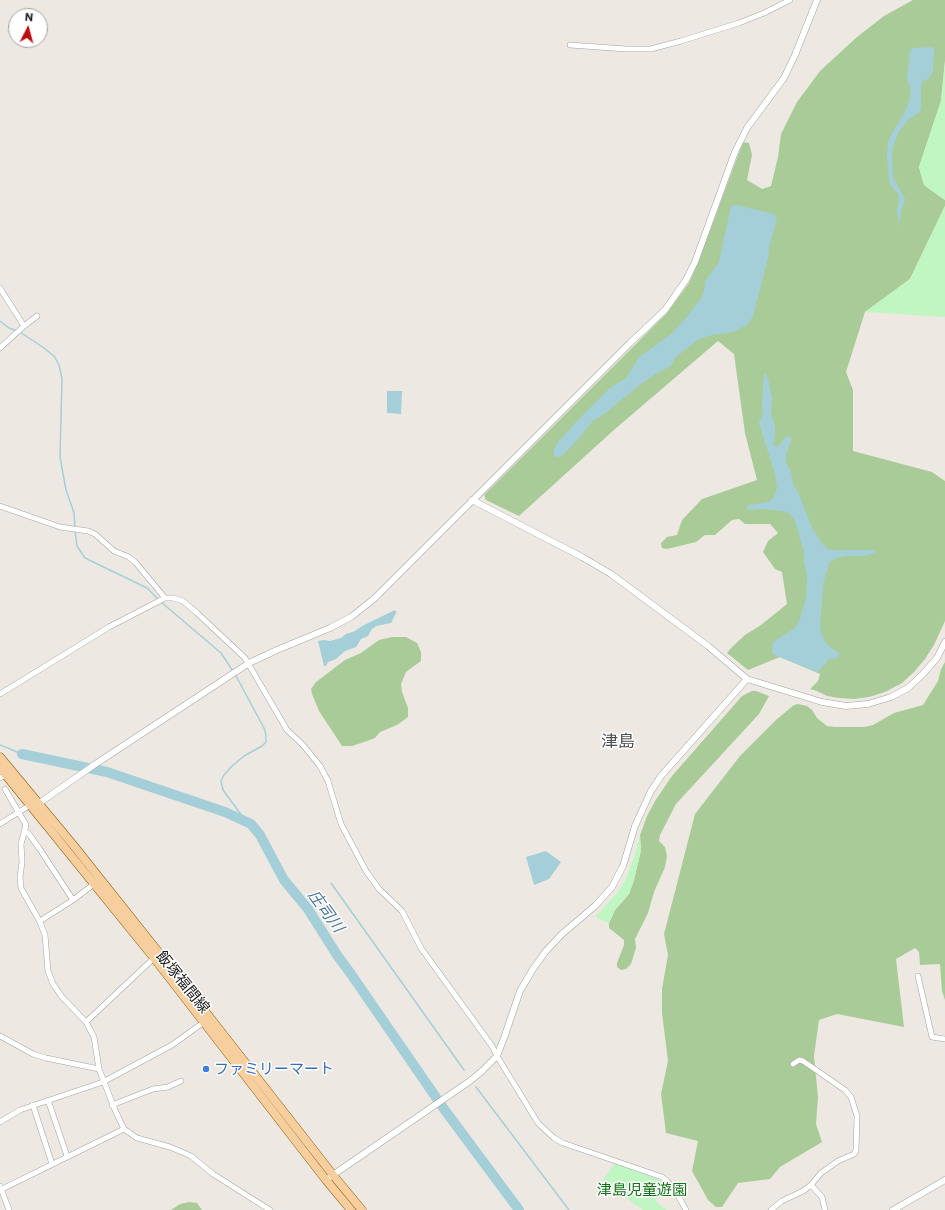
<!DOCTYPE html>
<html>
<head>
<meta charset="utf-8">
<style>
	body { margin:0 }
	#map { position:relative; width:945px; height:1210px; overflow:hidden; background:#ede9e2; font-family:Commissioner,sans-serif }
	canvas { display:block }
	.north { position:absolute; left:8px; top:8px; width:40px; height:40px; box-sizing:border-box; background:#fff; border:1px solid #a4a4a4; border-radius:50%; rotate:6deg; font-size:11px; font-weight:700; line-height:16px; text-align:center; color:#1c1c1c }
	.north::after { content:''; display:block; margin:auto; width:14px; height:18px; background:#c0090e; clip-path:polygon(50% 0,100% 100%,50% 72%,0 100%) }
</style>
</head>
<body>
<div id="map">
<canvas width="945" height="1210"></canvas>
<div class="north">N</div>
</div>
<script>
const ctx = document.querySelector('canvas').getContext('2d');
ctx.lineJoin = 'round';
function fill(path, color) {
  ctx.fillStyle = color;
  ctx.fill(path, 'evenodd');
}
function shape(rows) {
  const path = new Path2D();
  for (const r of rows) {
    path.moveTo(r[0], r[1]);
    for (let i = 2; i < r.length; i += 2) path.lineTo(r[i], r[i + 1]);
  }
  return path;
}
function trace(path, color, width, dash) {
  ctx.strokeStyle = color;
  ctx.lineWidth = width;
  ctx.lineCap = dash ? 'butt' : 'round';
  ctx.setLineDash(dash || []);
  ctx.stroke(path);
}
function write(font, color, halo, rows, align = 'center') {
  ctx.font = font + ' Commissioner,"Noto Sans JP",sans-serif';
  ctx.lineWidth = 3;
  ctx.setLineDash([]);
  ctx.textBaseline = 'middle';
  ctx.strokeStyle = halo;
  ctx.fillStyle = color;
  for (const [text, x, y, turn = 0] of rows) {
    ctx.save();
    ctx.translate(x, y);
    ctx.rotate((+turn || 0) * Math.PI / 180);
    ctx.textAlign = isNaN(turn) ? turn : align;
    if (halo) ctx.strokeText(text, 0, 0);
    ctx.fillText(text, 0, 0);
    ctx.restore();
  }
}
fill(shape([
	[913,0,945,0,945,61,941,101,919,167,924,185,945,200,945,206,910,279,865,312,846,372,853,390,853,451,932,472,945,481,945,621,934,645,925,659,914,672,902,683,885,692,869,697,854,699,839,698,827,696,817,691,810,689,818,681,820,674,780,657,748,670,727,653,731,648,745,635,761,625,787,604,782,572,775,569,763,552,768,541,778,533,770,524,745,524,739,519,732,520,715,535,705,535,696,542,667,549,662,548,661,543,667,537,677,535,682,520,702,499,757,480,745,433,734,354,718,341,615,429,519,516,486,500,484,495,667,313,689,283,698,263,743,142,749,143,752,155,747,180,762,189,771,186,778,157,781,134,797,102,820,71,857,37,884,16],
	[392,637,406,637,417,643,421,652,421,661,406,672,401,684,402,692,408,708,408,717,397,725,380,732,375,738,370,740,352,746,342,746,319,711,312,694,311,689,316,682,345,660,361,653,379,640],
	[945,662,945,1000,942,991,940,964,920,965,919,952,915,948,896,959,904,1027,837,1014,819,1020,814,1056,818,1097,816,1124,822,1142,780,1167,770,1179,738,1183,722,1207,716,1207,708,1200,692,1171,698,1141,666,1133,661,1094,668,1061,662,1013,662,989,668,955,664,934,695,814,740,756,777,719,794,705,798,704,807,706,812,710,817,718,827,726,836,727,864,727,873,725,894,713,923,705,938,681,941,669],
	[752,691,756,691,769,696,759,714,676,804,660,835,659,841,665,847,667,856,665,867,654,892,648,913,635,939,636,948,631,964,626,969,621,970,617,967,617,963,624,945,624,940,609,928,609,923,615,910,629,894,634,880,641,850,640,835,647,816,655,801,672,776,742,696],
	[189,1202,197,1203,202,1210,171,1210,180,1204]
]), '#a9cb98');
fill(shape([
	[945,61,945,200,924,185,919,167,941,101],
	[945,206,945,317,865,312,910,279],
	[640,835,641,850,634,880,629,894,615,910,609,923,595,917,617,893,625,881,634,857],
	[615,1163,660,1180,666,1184,655,1201,667,1210,643,1210,602,1181]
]), '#c0f6c2');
fill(shape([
	[932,47,934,48,933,69,932,74,928,79,923,81,921,85,921,108,920,112,907,121,898,133,893,147,892,158,893,177,905,199,901,212,899,226,897,212,899,200,899,195,890,184,889,180,887,155,888,142,892,133,905,112,909,101,911,90,907,79,910,50,912,48],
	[737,205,774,214,777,218,769,248,768,258,753,316,748,324,734,332,712,335,699,339,676,357,671,366,657,373,638,386,607,412,593,421,580,437,562,456,557,457,554,456,554,450,558,442,576,422,609,389,627,377,639,357,671,334,687,317,701,298,704,291,705,281,719,262,731,206],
	[764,373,766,374,768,379,772,398,771,415,775,426,775,435,773,445,775,447,779,445,786,437,788,436,791,437,791,441,786,454,786,462,791,472,793,484,798,492,812,528,822,543,829,550,873,550,875,551,876,553,863,556,846,556,836,558,829,563,824,580,820,623,821,633,825,642,829,646,839,653,839,656,838,658,829,659,821,669,817,672,777,656,772,653,772,649,773,642,795,628,800,619,806,598,807,578,804,561,804,552,795,521,789,513,782,511,764,509,747,510,747,507,750,505,768,502,774,497,777,488,775,474,759,423,763,412,762,403],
	[387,391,402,391,401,414,387,413],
	[395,610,396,611,396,613,391,623,376,626,372,629,368,636,361,639,356,647,345,651,336,659,328,662,326,666,324,666,318,641,324,640,330,641,341,638,346,634,355,631,362,626],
	[546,851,561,862,549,879,534,885,526,857]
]), '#a4cfd9');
trace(shape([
	[0,321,9,328,20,332,44,348,54,356,59,365,62,379,60,457,66,490,74,513,75,528],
	[75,531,77,546,85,558,147,588,158,599],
	[161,602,221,653,233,671],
	[235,674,265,730,266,737,266,742,262,746,244,756,232,766,224,775,221,781,223,790,245,820],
	[0,745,22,754],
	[331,883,464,1070],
	[476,1087,569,1210]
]), '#a4cfd9', 1.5);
trace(shape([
	[22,754,107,772,225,812,251,824,260,835,284,880,308,909,337,955,351,974,444,1109,519,1210]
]), '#a4cfd9', 10);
const minor = shape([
	[570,45,626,49,651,49,681,41,739,23,764,13,790,0],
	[0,288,24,326],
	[0,348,24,326,37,316],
	[0,506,60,527,88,531,95,534,114,551,129,557,136,563,165,598],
	[0,694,109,627,165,598,173,598,183,601,197,613,245,658,287,730,303,745,320,766,328,781,341,824,366,871,379,889,402,911,421,948,492,1046,497,1056,538,1123,554,1138,563,1143,662,1177,667,1181,676,1192,686,1210],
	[0,778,5,775],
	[5,789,26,825,21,844,22,862,20,877,21,888,40,922,45,935,48,971,53,984,62,997,86,1022,94,1037,99,1069,115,1110,124,1129,137,1138,170,1147,191,1156,213,1174,270,1210],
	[0,824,30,805],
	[24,831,29,834,39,848,73,900],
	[40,921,73,900,94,884],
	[918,976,932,1037,945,1039],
	[86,1022,154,958],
	[0,1036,33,1054,46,1058,99,1069],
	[48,1100,67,1156],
	[33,1105,52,1164],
	[112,1105,153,1089,168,1087,181,1081],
	[0,1122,20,1110,103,1082,172,1045,204,1022],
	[811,1185,822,1197,825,1210],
	[0,1186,9,1210],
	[0,1190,124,1129],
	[771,1210,782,1201,803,1191,811,1185,821,1173,838,1161,854,1154,856,1151,857,1116,851,1097,845,1090,803,1061,799,1060,793,1064]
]);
const tertiary = shape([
	[747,679,822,702,846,706,868,704,891,697,908,688,922,675,937,658,945,642],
	[35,806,94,765,249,663,277,650,330,628,351,617,375,598,630,343,665,310,686,280,695,262,735,152,747,128,784,78,795,55,817,0],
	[330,1177,470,1081,481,1072,497,1056,504,1038,520,991,533,969,546,951,562,934,596,905,612,887,623,866,635,826,651,791,661,776,747,679,708,646,611,574,582,557,472,500],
	[893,1210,945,1180]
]);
const primary = shape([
	[0,757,74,846,183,983,333,1175,362,1210],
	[0,768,154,958,326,1180,351,1210]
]);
trace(minor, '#a3a3a3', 6);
trace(tertiary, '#a3a3a3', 7);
trace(primary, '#8e5d06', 9);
trace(minor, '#fff', 5);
trace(tertiary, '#fff', 6);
trace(primary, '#f7ce9d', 8);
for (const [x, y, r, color] of [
	[206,1069,4,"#3f7fe0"]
]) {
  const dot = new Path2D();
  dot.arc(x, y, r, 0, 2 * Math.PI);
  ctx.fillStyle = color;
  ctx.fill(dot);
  trace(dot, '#fff', 1.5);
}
write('15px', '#1c1c1c', '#fff', [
	["飯塚福間線",183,982,51]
]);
write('15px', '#366cbe', '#fff', [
	["ファミリーマート",214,1069]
], 'left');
write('15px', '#107415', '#fff', [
	["津島児童遊園",642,1190]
]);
write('italic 16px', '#4a78a0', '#fff', [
	["庄司川",326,911,54]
]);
write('17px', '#4f4f4f', '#fff', [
	["津島",618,741]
]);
</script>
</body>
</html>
